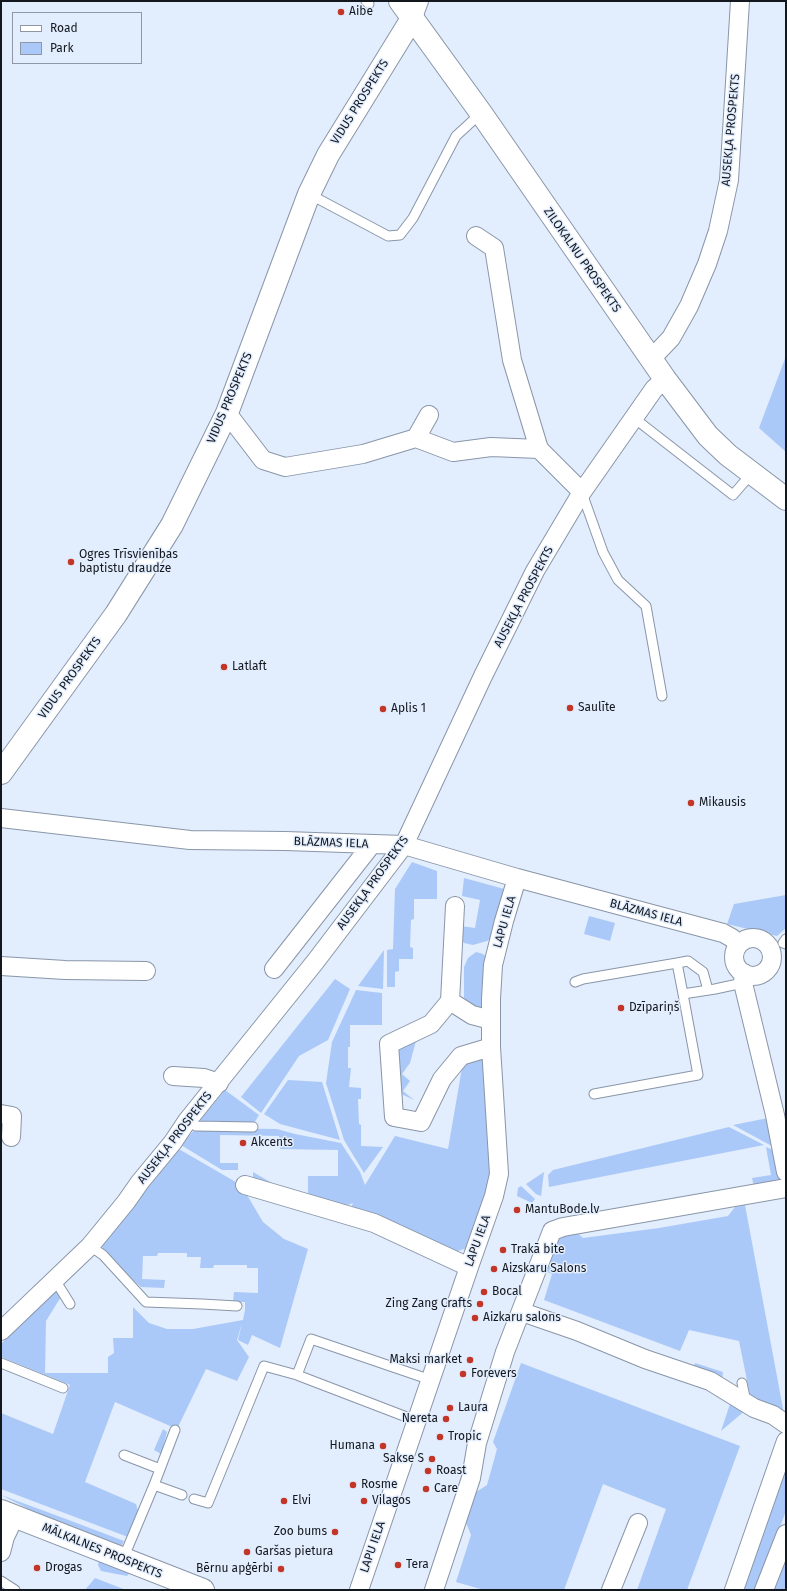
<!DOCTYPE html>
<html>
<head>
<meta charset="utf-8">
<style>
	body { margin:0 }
	#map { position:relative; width:787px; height:1591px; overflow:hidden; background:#e2edfd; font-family:"Fira Sans",sans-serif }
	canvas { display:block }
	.frame { position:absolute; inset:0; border:2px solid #13171e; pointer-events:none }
	.legend { position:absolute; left:12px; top:12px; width:130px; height:52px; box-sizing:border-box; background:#e2edfd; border:1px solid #8f97a4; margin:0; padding:5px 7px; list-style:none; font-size:12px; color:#13171e }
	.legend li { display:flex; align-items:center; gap:8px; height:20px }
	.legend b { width:20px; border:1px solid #8f97a4 }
</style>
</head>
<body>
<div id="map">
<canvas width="787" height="1591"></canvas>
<div class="frame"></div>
<ul class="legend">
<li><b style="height:5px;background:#fff"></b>Road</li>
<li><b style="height:11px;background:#abc9f8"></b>Park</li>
</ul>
</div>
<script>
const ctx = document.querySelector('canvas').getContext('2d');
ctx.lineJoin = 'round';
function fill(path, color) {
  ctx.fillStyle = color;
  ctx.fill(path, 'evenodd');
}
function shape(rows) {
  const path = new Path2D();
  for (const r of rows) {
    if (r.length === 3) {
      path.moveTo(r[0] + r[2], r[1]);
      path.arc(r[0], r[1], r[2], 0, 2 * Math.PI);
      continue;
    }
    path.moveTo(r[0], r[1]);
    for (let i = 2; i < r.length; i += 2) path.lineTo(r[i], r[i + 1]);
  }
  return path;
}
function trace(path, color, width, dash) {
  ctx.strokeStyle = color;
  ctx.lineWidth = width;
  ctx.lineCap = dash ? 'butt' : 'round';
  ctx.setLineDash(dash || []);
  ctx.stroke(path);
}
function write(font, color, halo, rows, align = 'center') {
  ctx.font = font + ' "Fira Sans",sans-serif';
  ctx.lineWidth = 3;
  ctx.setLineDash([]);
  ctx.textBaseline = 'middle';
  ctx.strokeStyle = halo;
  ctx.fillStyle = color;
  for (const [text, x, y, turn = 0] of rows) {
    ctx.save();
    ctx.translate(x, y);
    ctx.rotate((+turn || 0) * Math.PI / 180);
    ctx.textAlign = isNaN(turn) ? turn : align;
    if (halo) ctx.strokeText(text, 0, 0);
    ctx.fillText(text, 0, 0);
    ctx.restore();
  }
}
fill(shape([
	[786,356,786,452,759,428],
	[412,862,437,871,437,899,414,899,414,919,411,920,410,947,413,948,413,959,399,959,399,971,395,972,395,987,387,987,387,950,393,949,395,889],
	[464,878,508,890,493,937,487,941,473,945,464,943,460,936,461,926,475,928,480,900,462,896],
	[786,895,786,928,777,936,727,924,734,904],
	[589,916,615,923,610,941,584,934],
	[384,950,383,989,358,986],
	[476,952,483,954,488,958,484,1006,476,1010,464,1002,464,967,468,958],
	[335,979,350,989,328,1040,299,1056,261,1113,241,1097],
	[356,990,382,993,382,1025,350,1025,350,1047,348,1047,348,1068,351,1068,349,1087,361,1088,361,1099,358,1099,359,1124,361,1125,361,1146,383,1147,364,1173,344,1140,326,1083,332,1042],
	[417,1037,410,1063,402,1074,410,1081,403,1091,414,1100,399,1093,398,1045],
	[488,1051,492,1174,467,1248,455,1252,350,1210,353,1203,345,1206,308,1195,308,1176,338,1176,338,1150,280,1149,279,1136,220,1135,220,1163,238,1163,238,1170,222,1170,181,1145,196,1128,277,1129,295,1134,341,1143,360,1172,365,1185,395,1136,448,1149,463,1062],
	[288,1080,322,1082,340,1140,280,1124,264,1114],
	[225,1090,259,1115,253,1125,196,1125],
	[773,1117,781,1151,733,1125],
	[729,1127,764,1145,549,1187,548,1175,553,1170],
	[766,1147,781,1153,786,1179,754,1186,752,1178,771,1175],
	[177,1148,241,1185,263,1222,284,1239,308,1249,280,1348,252,1335,248,1345,238,1340,242,1323,237,1340,249,1357,237,1381,206,1369,177,1429,115,1402,85,1482,136,1504,138,1511,128,1537,1,1489,1,1413,53,1434,70,1385,1,1357,1,1344,57,1287,62,1295,46,1321,45,1373,108,1373,108,1357,114,1353,113,1338,133,1338,133,1307,149,1323,167,1329,193,1329,243,1320,245,1310,245,1302,233,1302,234,1292,258,1293,258,1268,247,1268,247,1265,214,1265,213,1268,200,1268,201,1257,187,1257,187,1253,158,1253,157,1256,143,1256,142,1279,165,1280,164,1288,141,1287,123,1271,104,1251,101,1244,128,1214],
	[253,1172,277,1186,291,1188,291,1192,253,1178],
	[544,1172,541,1196,536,1194,526,1184],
	[521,1186,535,1199,532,1203,517,1196,518,1188],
	[745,1205,784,1414,751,1400,739,1341,689,1330,680,1351,544,1300,552,1274,544,1271,553,1241,574,1230,583,1238,659,1228,728,1216,735,1207],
	[521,1363,740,1446,687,1590,637,1590,666,1509,603,1484,564,1590,484,1590,456,1582,471,1535,465,1520,476,1492,487,1485,497,1449,493,1442],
	[695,1363,723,1372,722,1380,693,1369],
	[731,1401,747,1409,721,1431],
	[163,1429,167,1432,161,1454,154,1450],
	[786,1458,786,1511,756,1590,736,1590],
	[1,1495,66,1519,124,1541,122,1545,115,1546,66,1528],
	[786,1557,786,1589,774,1590,778,1580],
	[99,1559,131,1571,127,1576,101,1571,98,1565],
	[95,1578,126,1590,85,1590]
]), '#abc9f8');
const lane = shape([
	[366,1,369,4],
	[309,194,388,236,400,235,413,218,456,136,481,113],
	[634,418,733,495,752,473],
	[582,493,603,552,618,580,646,606,662,696],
	[786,939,783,943,786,944],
	[575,982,583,979,677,963],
	[708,990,703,972,688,961,677,963,683,994,715,989,743,983],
	[594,1094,698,1075,683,994],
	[187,1121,196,1126,253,1127],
	[90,1246,103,1255,146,1302,202,1304,237,1306],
	[55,1280,70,1304],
	[1,1363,63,1388],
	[297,1375,311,1339,431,1380],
	[742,1383,746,1402],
	[124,1455,160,1469],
	[154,1485,182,1495],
	[194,1499,208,1503,264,1366,297,1375,417,1421],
	[123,1559,154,1485,175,1430],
	[1,1581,15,1590]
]);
const street = shape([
	[413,17,419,1],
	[476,236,494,248,512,360,539,449,582,492],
	[651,359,671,338,689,306,707,264,718,231,729,180,740,1],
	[227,413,263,460,285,467,363,454,416,438,429,415],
	[416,438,453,452,491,447,539,449],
	[1,818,190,840,285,841,404,845,517,878,723,933,732,938,738,944],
	[455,906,450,1001,472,1015,491,1020],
	[753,957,19],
	[1,966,65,970,146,971],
	[274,969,372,844],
	[744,973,743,983,775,1115,786,1172],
	[450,1001,431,1024,389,1044,394,1117,421,1122,442,1079,461,1056,491,1047],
	[173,1076,204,1078,219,1083],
	[1,1114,12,1116,11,1137],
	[245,1185,374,1223,469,1267],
	[522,1312,577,1331,645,1359,710,1381,754,1408,773,1415,786,1424],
	[1,1331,90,1246,126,1202,140,1182,173,1142,187,1121,315,962,404,845,483,676,535,571,582,492,654,389,665,379],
	[1,1552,5,1537,15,1516],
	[359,1590,469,1267,494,1196,499,1174,491,1047,491,999,493,965,504,921,517,878],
	[434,1590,471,1478,477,1443,505,1352,552,1231,563,1227,786,1188],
	[611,1590,638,1523],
	[734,1590,786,1441],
	[764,1590,786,1534]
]);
const secondary = shape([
	[400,1,481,113,665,379,708,436,728,455,786,499],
	[1,773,116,614,172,525,227,413,309,194,328,155,413,17],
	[1,1511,203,1590]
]);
trace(lane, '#8996a8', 11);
trace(street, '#8996a8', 20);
trace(secondary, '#8996a8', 24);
trace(lane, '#fff', 9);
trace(street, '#fff', 18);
trace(secondary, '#fff', 22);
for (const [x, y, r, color] of [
	[341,12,4,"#c23527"],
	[71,562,4,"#c23527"],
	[224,667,4,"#c23527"],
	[570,708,4,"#c23527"],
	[383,709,4,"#c23527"],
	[691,803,4,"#c23527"],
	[621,1008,4,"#c23527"],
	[243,1143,4,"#c23527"],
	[517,1210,4,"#c23527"],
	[503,1250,4,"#c23527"],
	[494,1269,4,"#c23527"],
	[484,1292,4,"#c23527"],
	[480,1304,4,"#c23527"],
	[475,1318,4,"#c23527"],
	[470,1360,4,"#c23527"],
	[463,1374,4,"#c23527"],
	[450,1408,4,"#c23527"],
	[446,1419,4,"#c23527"],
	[440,1437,4,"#c23527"],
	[383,1446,4,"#c23527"],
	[432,1459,4,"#c23527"],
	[428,1471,4,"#c23527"],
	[353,1485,4,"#c23527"],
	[426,1489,4,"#c23527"],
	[284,1501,4,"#c23527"],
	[364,1501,4,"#c23527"],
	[335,1532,4,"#c23527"],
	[247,1552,4,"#c23527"],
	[398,1565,4,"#c23527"],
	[37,1568,4,"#c23527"],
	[281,1569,4,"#c23527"]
]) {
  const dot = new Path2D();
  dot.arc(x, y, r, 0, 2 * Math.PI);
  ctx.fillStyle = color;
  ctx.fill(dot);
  trace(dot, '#e2edfd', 1.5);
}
write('12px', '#13171e', '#e2edfd', [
	["Aibe",349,12],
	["Ogres Trīsvienības",79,555],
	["baptistu draudze",79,569],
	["Latlaft",232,667],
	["Saulīte",578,708],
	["Aplis 1",391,709],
	["Mikausis",699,803],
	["Dzīpariņš",629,1008],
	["Akcents",251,1143],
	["MantuBode.lv",525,1210],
	["Trakā bite",511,1250],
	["Aizskaru Salons",502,1269],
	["Bocal",492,1292],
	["Zing Zang Crafts",472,1304,"right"],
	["Aizkaru salons",483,1318],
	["Maksi market",462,1360,"right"],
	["Forevers",471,1374],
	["Laura",458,1408],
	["Nereta",438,1419,"right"],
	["Tropic",448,1437],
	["Humana",375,1446,"right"],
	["Sakse S",424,1459,"right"],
	["Roast",436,1471],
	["Rosme",361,1485],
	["Care",434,1489],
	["Elvi",292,1501],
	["Vilagos",372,1501],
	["Zoo bums",327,1532,"right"],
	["Garšas pietura",255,1552],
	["Tera",406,1565],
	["Drogas",45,1568],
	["Bērnu apģērbi",273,1569,"right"]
], 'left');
write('12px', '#13171e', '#e2edfd', [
	["VIDUS PROSPEKTS",360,102,-58],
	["AUSEKĻA PROSPEKTS",731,130,-85],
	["ZILOKALNU PROSPEKTS",582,260,55],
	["VIDUS PROSPEKTS",230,398,-67],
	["AUSEKĻA PROSPEKTS",524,597,-62],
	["VIDUS PROSPEKTS",70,678,-54],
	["BLĀZMAS IELA",331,843,2],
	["AUSEKĻA PROSPEKTS",373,883,-54],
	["BLĀZMAS IELA",646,913,15],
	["LAPU IELA",505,922,-74],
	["AUSEKĻA PROSPEKTS",175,1138,-52],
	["LAPU IELA",478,1241,-70],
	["LAPU IELA",373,1547,-71],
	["MĀLKALNES PROSPEKTS",102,1551,22]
]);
</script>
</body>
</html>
